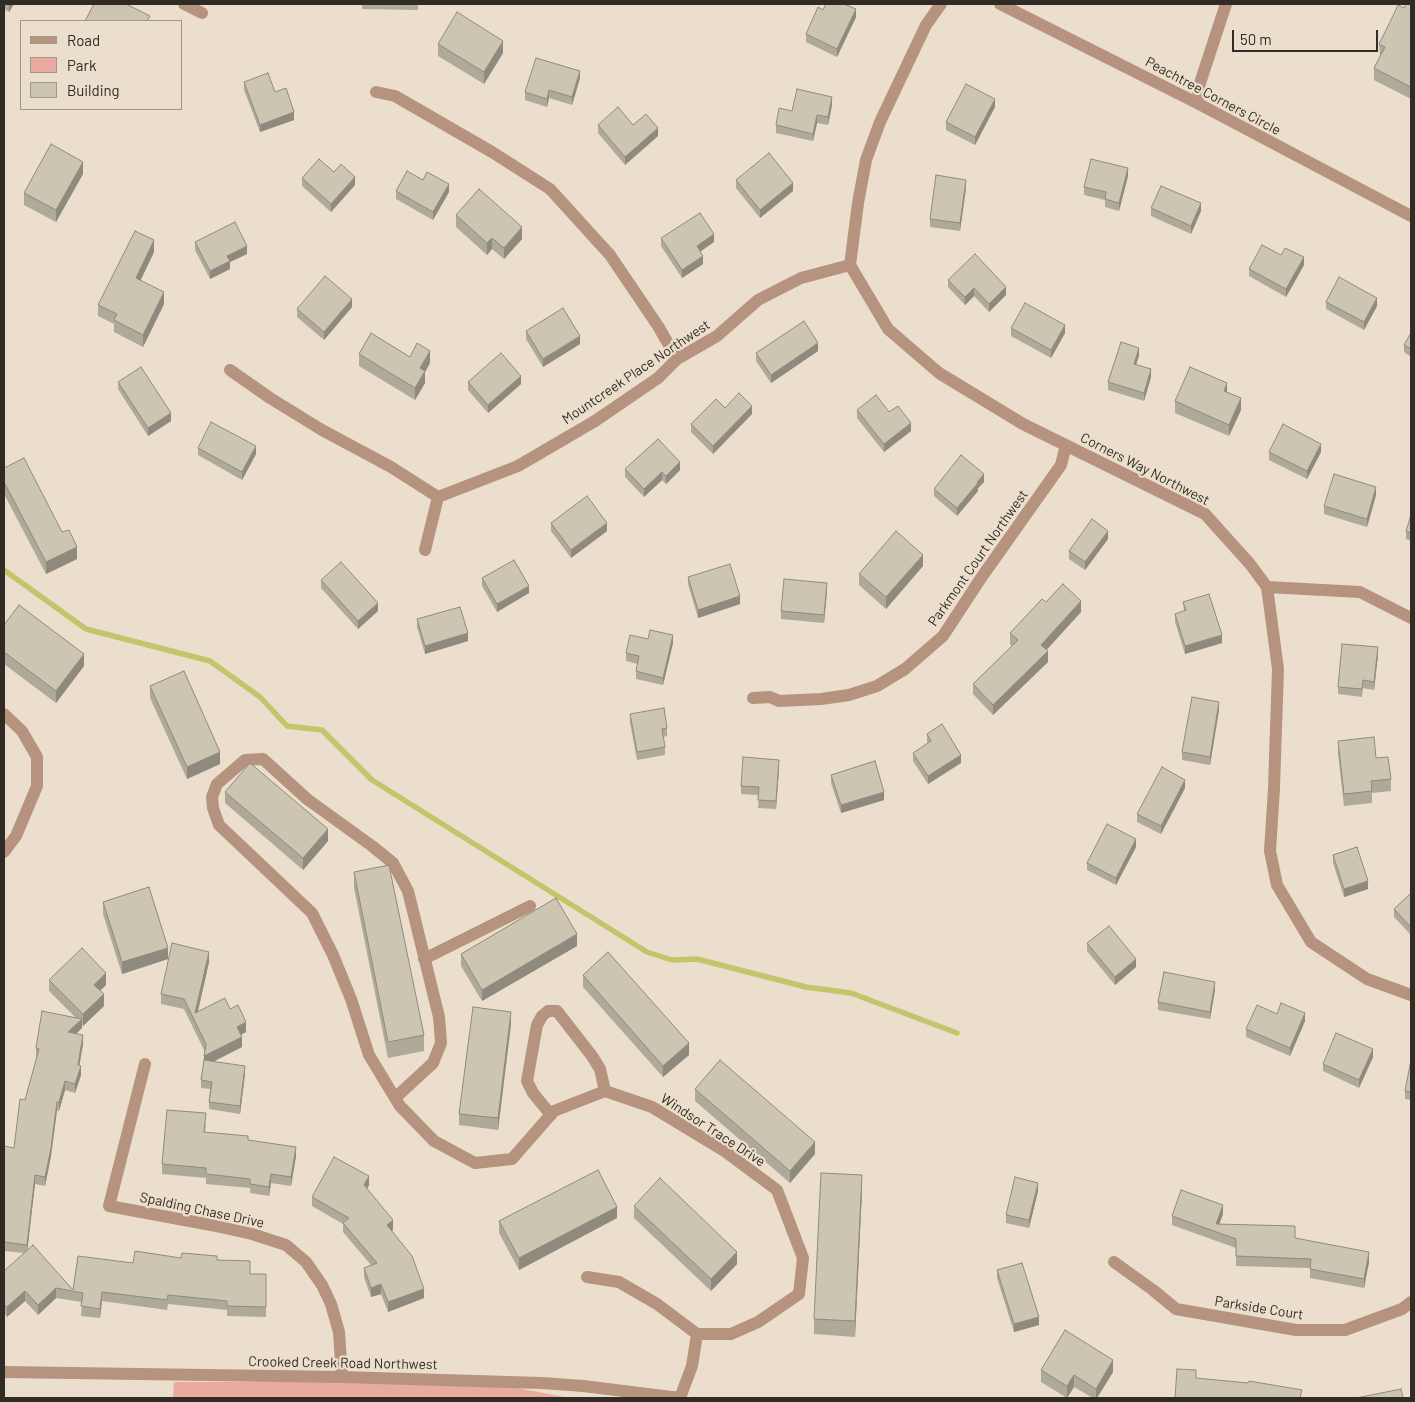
<!DOCTYPE html>
<html>
<head>
<meta charset="utf-8">
<style>
	body { margin:0 }
	#map { position:relative; width:1415px; height:1402px; overflow:hidden; background:#ecdecd; font-family:Barlow,sans-serif }
	canvas { display:block }
	.frame { position:absolute; inset:0; border:5px solid #302b24; pointer-events:none }
	.legend { position:absolute; left:20px; top:20px; width:162px; height:90px; box-sizing:border-box; background:#ecdecd; border:1px solid #a19689; margin:0; padding:6px 9px; list-style:none; font-size:15px; color:#302b24 }
	.legend li { display:flex; align-items:center; gap:10px; height:25px }
	.legend b { width:25px; border:1px solid #a19689 }
	.scale { position:absolute; left:1232px; top:30px; width:146px; height:22px; box-sizing:border-box; border:2px solid #302b24; border-top:0; padding-left:6px; font-size:15px; line-height:18px; white-space:nowrap; color:#302b24; -webkit-text-stroke:4px #ecdecd; paint-order:stroke }
</style>
</head>
<body>
<div id="map">
<canvas width="1415" height="1402"></canvas>
<div class="frame"></div>
<ul class="legend">
<li><b style="height:6px;background:#b6937f"></b>Road</li>
<li><b style="height:14px;background:#e9aba0"></b>Park</li>
<li><b style="height:14px;background:#ccc5b2"></b>Building</li>
</ul>
<div class="scale">50 m</div>
</div>
<script>
const ctx = document.querySelector('canvas').getContext('2d');
ctx.lineJoin = 'round';
function fill(path, color) {
  ctx.fillStyle = color;
  ctx.fill(path, 'evenodd');
}
function shape(rows) {
  const path = new Path2D();
  for (const r of rows) {
    path.moveTo(r[0], r[1]);
    for (let i = 2; i < r.length; i += 2) path.lineTo(r[i], r[i + 1]);
  }
  return path;
}
function trace(path, color, width, dash) {
  ctx.strokeStyle = color;
  ctx.lineWidth = width;
  ctx.lineCap = dash ? 'butt' : 'round';
  ctx.setLineDash(dash || []);
  ctx.stroke(path);
}
function write(font, color, halo, rows, align = 'center') {
  ctx.font = font + ' Barlow,sans-serif';
  ctx.lineWidth = 4.5;
  ctx.setLineDash([]);
  ctx.textBaseline = 'middle';
  ctx.strokeStyle = halo;
  ctx.fillStyle = color;
  for (const [text, x, y, turn = 0] of rows) {
    ctx.save();
    ctx.translate(x, y);
    ctx.rotate((+turn || 0) * Math.PI / 180);
    ctx.textAlign = isNaN(turn) ? turn : align;
    if (halo) ctx.strokeText(text, 0, 0);
    ctx.fillText(text, 0, 0);
    ctx.restore();
  }
}
fill(shape([
	[174,1382,486,1382,570,1398,173,1398]
]), '#e9aba0');
trace(shape([
	[4,570,86,629,210,661,260,697,287,726,322,730,372,780,647,952,672,960,697,959,806,987,851,993,957,1033]
]), '#c1c66c', 5.5);
trace(shape([
	[184,4,202,13],
	[941,4,926,25,880,122,866,160,858,203,850,265,888,329,939,373,1023,424,1205,514,1250,564,1267,587,1278,669,1274,788,1270,851,1277,885,1311,942,1367,979,1411,995],
	[1000,4,1197,103,1411,216],
	[376,92,395,96,492,152,550,189,610,255,658,326,677,359],
	[1197,103,1200,83,1226,4],
	[230,370,270,398,322,430,391,467,438,497,518,466,595,421,658,378,677,359,717,336,758,300,801,278,850,265],
	[425,550,438,497],
	[1267,587,1360,592,1411,618],
	[753,698,770,697,779,701,821,699,849,695,877,686,905,669,943,636,981,578,1061,465,1066,445],
	[4,714,22,731,37,757,37,786,16,836,4,852],
	[424,959,530,906],
	[145,1064,109,1206,211,1225,252,1234,286,1245,306,1262,322,1285,331,1304,339,1332,342,1377],
	[395,1098,433,1063,441,1043,439,1017,408,891,393,863,372,846,307,799,263,759,245,760,217,784,212,797,213,808,219,825,312,913,333,955,351,999,369,1055,395,1098,400,1106,434,1141,475,1163,512,1159,554,1111,605,1091,652,1107,723,1150,777,1190,803,1258,799,1294,758,1322,731,1334,697,1334,657,1304,619,1282,587,1277],
	[551,1115,533,1093,527,1081,537,1025,542,1016,548,1011,557,1011,592,1056,600,1069,605,1091],
	[1114,1262,1153,1290,1176,1309,1296,1330,1345,1330,1402,1309,1411,1302],
	[4,1372,342,1377,542,1383,583,1386,680,1398],
	[680,1398,692,1366,697,1334]
]), '#b6937f', 12);
fill(shape([
	[4,4,14,4,9,12,4,9],
	[362,4,418,4,418,10,362,9],
	[1411,4,1411,99,1374,80,1374,68,1380,56,1379,44,1404,8],
	[823,10,856,17,837,57,806,42,806,34],
	[438,44,503,53,484,84,438,56],
	[580,78,572,105,549,98,547,107,525,100,525,92],
	[244,82,275,92,294,120,260,132,244,90],
	[832,105,828,125,817,123,813,141,776,133,776,125,792,111],
	[995,107,975,145,946,130,946,122],
	[598,125,633,125,658,136,625,165,598,133],
	[334,172,355,185,331,212,302,186,302,178],
	[83,174,56,222,24,205,24,193],
	[1128,176,1119,211,1105,207,1105,200,1084,195,1084,187],
	[423,180,449,192,433,220,396,199,396,191],
	[736,180,793,191,760,218,736,188],
	[966,188,960,231,930,227,930,219],
	[1151,208,1201,211,1191,234,1151,216],
	[456,215,522,239,504,259,492,249,487,255,456,227],
	[661,238,714,242,700,251,703,264,682,278,661,246],
	[195,242,247,254,230,262,230,269,210,279,195,250],
	[154,252,140,281,164,304,143,347,114,332,114,324,98,316,98,305],
	[1304,265,1286,297,1249,276,1249,269],
	[948,280,1006,295,989,312,974,296,965,305,948,287],
	[1326,302,1377,306,1364,330,1326,309],
	[352,307,324,340,297,317,297,309],
	[1011,328,1065,333,1051,358,1011,336],
	[526,331,580,344,543,367,526,339],
	[1411,333,1411,357,1404,352,1404,345],
	[818,351,771,383,756,361,756,353],
	[359,354,410,357,430,363,425,372,425,383,415,400,359,366],
	[1139,356,1136,364,1151,377,1144,401,1108,390,1108,382],
	[118,382,171,421,148,436,118,389],
	[468,382,521,384,488,413,468,390],
	[1227,392,1241,410,1229,436,1175,413,1175,401],
	[725,408,752,414,713,454,691,432,691,424],
	[857,410,889,412,911,431,884,452,857,418],
	[198,448,256,454,242,480,198,455],
	[1269,452,1321,452,1307,479,1269,460],
	[4,468,62,532,77,559,46,574,4,494],
	[625,469,680,470,666,484,662,480,644,497,625,477],
	[984,482,978,488,978,491,957,516,934,496,934,489],
	[1376,495,1367,527,1324,514,1324,506],
	[1411,515,1411,541,1406,539,1406,531],
	[551,523,607,531,571,558,551,531],
	[1108,539,1085,570,1069,559,1069,551],
	[923,566,886,609,859,585,859,574],
	[688,577,740,604,698,618,688,584],
	[482,578,529,593,497,612,482,586],
	[321,580,378,611,358,629,321,588],
	[827,591,824,623,781,619,781,611],
	[1046,602,1081,612,1046,650,1048,662,993,715,973,694,973,684,1012,646,1010,644,1010,633],
	[1183,602,1222,643,1185,654,1175,622,1175,614,1184,611],
	[417,619,468,641,425,654,417,627],
	[4,625,84,666,56,703,4,664],
	[648,639,673,643,663,685,636,679,636,671,638,664,626,661,626,653],
	[1378,655,1374,690,1363,688,1362,697,1338,694,1338,687],
	[150,686,220,764,187,779,150,698],
	[1219,710,1210,765,1182,760,1182,752],
	[630,714,667,728,667,736,663,737,665,747,665,755,637,760,630,722],
	[927,734,961,763,928,784,913,761,913,753,928,743,927,742],
	[1338,741,1376,758,1391,779,1391,791,1372,793,1372,803,1344,806,1338,753],
	[779,768,776,809,758,808,759,795,741,794,741,786],
	[831,775,884,800,841,813,831,783],
	[1185,788,1161,834,1137,822,1137,814],
	[225,792,328,841,303,870,225,803],
	[1136,847,1116,885,1087,870,1087,863],
	[1333,855,1368,889,1344,897,1333,863],
	[354,872,424,1035,424,1051,388,1058,354,888],
	[1411,893,1411,935,1394,917,1394,909],
	[103,902,168,959,122,974,103,914],
	[1087,943,1136,967,1115,985,1087,951],
	[577,946,482,1001,461,966,461,954],
	[209,962,198,1012,230,1009,246,1032,241,1035,242,1047,213,1062,245,1074,240,1114,209,1109,209,1102,210,1089,201,1088,201,1080,205,1052,184,1009,161,1004,161,994],
	[583,975,689,1055,663,1077,583,987],
	[49,980,106,985,100,991,104,1006,83,1026,82,1024,82,1028,76,1034,83,1044,79,1065,81,1075,75,1093,65,1090,59,1111,57,1110,51,1156,45,1186,35,1184,27,1250,73,1290,133,1263,181,1258,217,1260,250,1274,266,1274,266,1317,227,1316,227,1310,168,1304,167,1310,102,1301,100,1318,81,1316,82,1302,56,1298,38,1315,25,1301,7,1317,4,1313,4,1271,24,1253,4,1251,4,1148,14,1148,25,1100,37,1057,36,1057,36,1048,75,1017,49,991],
	[1215,990,1210,1019,1158,1010,1158,1002],
	[1277,1014,1305,1021,1290,1056,1246,1037,1246,1029],
	[511,1024,498,1130,459,1125,459,1114],
	[1373,1057,1359,1088,1323,1071,1323,1064],
	[1411,1066,1411,1100,1405,1099,1405,1091],
	[695,1089,815,1154,790,1183,695,1101],
	[206,1123,205,1132,248,1140,296,1156,291,1186,271,1183,269,1196,250,1193,250,1188,206,1184,206,1178,162,1174,162,1164],
	[369,1185,367,1189,393,1230,392,1231,424,1298,388,1312,381,1294,371,1297,364,1277,364,1268,371,1265,343,1232,343,1224,312,1206,312,1197],
	[862,1191,855,1337,814,1334,814,1319],
	[1038,1191,1029,1228,1006,1223,1006,1215],
	[634,1206,737,1264,711,1291,634,1218],
	[1223,1214,1219,1224,1295,1238,1369,1262,1364,1288,1310,1278,1310,1268,1236,1266,1236,1248,1172,1225,1172,1216],
	[617,1218,519,1270,499,1233,499,1221],
	[997,1270,1039,1325,1014,1332,997,1278],
	[1041,1370,1113,1372,1097,1398,1093,1398,1074,1387,1067,1398,1041,1382]
]), '#afa999');
fill(shape([
	[9,4,14,4,9,12],
	[856,9,856,17,837,57,837,49],
	[503,41,503,53,484,84,484,72],
	[580,71,580,78,572,105,572,97],
	[549,90,549,98,547,107,547,99],
	[832,97,832,105,828,125,828,117],
	[995,99,995,107,975,145,975,137],
	[294,112,294,120,260,132,260,125],
	[817,115,817,123,813,141,813,134],
	[658,128,658,136,625,165,625,157],
	[83,162,83,174,56,222,56,210],
	[1128,168,1128,176,1119,211,1119,203],
	[355,177,355,185,331,212,331,204],
	[966,180,966,188,960,231,960,223],
	[793,183,793,191,760,218,760,210],
	[449,184,449,192,433,220,433,212],
	[1201,203,1201,211,1191,234,1191,226],
	[522,227,522,239,504,259,504,248],
	[714,234,714,242,697,254,697,246],
	[492,238,492,249,487,255,487,243],
	[154,240,154,252,136,290,136,278],
	[247,246,247,254,230,262,230,269,210,279,210,271,227,256],
	[703,256,703,264,682,278,682,270],
	[1304,257,1304,265,1286,297,1286,289],
	[1006,287,1006,295,989,312,989,304],
	[974,288,974,296,965,305,965,297],
	[164,292,164,304,143,347,143,335],
	[1377,298,1377,306,1364,330,1364,322],
	[352,299,352,307,324,340,324,332],
	[1065,325,1065,333,1051,358,1051,350],
	[580,336,580,344,543,367,543,359],
	[818,343,818,351,771,383,771,375],
	[1139,348,1139,356,1134,371,1134,364],
	[430,351,430,363,425,372,425,383,415,400,415,388,420,368],
	[1151,369,1151,377,1144,401,1144,393],
	[521,376,521,384,488,413,488,405],
	[1227,383,1227,395,1224,391],
	[1241,398,1241,410,1229,436,1229,425],
	[752,406,752,414,713,454,713,446],
	[171,413,171,421,148,436,148,428],
	[911,423,911,431,884,452,884,444],
	[1321,444,1321,452,1307,479,1307,471],
	[256,446,256,454,242,480,242,472],
	[680,462,680,470,666,484,666,476],
	[662,472,662,480,644,497,644,489],
	[984,474,984,482,978,488,978,491,957,516,957,508],
	[1376,487,1376,495,1367,527,1367,519],
	[607,523,607,531,571,558,571,550],
	[1108,531,1108,539,1085,570,1085,562],
	[77,547,77,559,46,574,46,562],
	[923,555,923,566,886,609,886,597],
	[827,583,827,591,824,623,824,615],
	[529,586,529,593,497,612,497,604],
	[740,596,740,604,698,618,698,610],
	[1081,601,1081,612,1041,656,1041,645],
	[378,603,378,611,358,629,358,621],
	[468,633,468,641,425,654,425,646],
	[673,635,673,643,663,685,663,678],
	[1222,635,1222,643,1185,654,1185,646],
	[1378,647,1378,655,1374,690,1374,682],
	[1048,651,1048,662,993,715,993,705],
	[84,654,84,666,56,703,56,691],
	[1219,702,1219,710,1210,765,1210,757],
	[220,752,220,764,187,779,187,767],
	[961,755,961,763,928,784,928,776],
	[779,760,779,768,776,809,776,801],
	[1185,780,1185,788,1161,834,1161,826],
	[884,792,884,800,841,813,841,805],
	[328,829,328,841,303,870,303,858],
	[1136,839,1136,847,1116,885,1116,878],
	[1368,881,1368,889,1344,897,1344,889],
	[577,934,577,946,482,1001,482,990],
	[168,948,168,959,122,974,122,962],
	[209,952,209,962,195,1023,195,1013],
	[1136,959,1136,967,1115,985,1115,977],
	[106,973,106,985,94,996,94,985],
	[1215,982,1215,990,1210,1019,1210,1012],
	[104,994,104,1006,83,1026,83,1014],
	[511,1012,511,1024,498,1130,498,1118],
	[1305,1013,1305,1021,1290,1056,1290,1048],
	[82,1019,82,1028,68,1041,68,1032],
	[246,1022,246,1032,237,1037,237,1027],
	[83,1035,83,1044,78,1074,78,1065],
	[242,1037,242,1047,204,1066,204,1056],
	[689,1043,689,1055,663,1077,663,1066],
	[1373,1049,1373,1057,1359,1088,1359,1080],
	[81,1066,81,1075,75,1093,75,1084],
	[245,1066,245,1074,240,1114,240,1106],
	[65,1081,65,1090,59,1111,59,1102],
	[57,1102,57,1110,51,1156,45,1186,45,1177],
	[815,1142,815,1154,790,1183,790,1171],
	[296,1147,296,1156,291,1186,291,1177],
	[271,1174,271,1183,269,1196,269,1187],
	[35,1175,35,1184,27,1254,27,1245],
	[862,1175,862,1191,855,1337,855,1321],
	[369,1176,369,1185,364,1194,364,1185],
	[1038,1183,1038,1191,1029,1228,1029,1220],
	[1223,1205,1223,1214,1216,1233,1216,1224],
	[617,1207,617,1218,519,1270,519,1258],
	[393,1220,393,1230,387,1234,387,1225],
	[737,1252,737,1264,711,1291,711,1279],
	[1369,1252,1369,1262,1364,1288,1364,1279],
	[381,1284,381,1294,371,1297,371,1288],
	[56,1288,56,1298,38,1315,38,1305],
	[424,1289,424,1298,388,1312,388,1302],
	[25,1291,25,1301,7,1317,7,1307],
	[102,1292,102,1301,100,1318,100,1309],
	[1039,1317,1039,1325,1014,1332,1014,1324],
	[1113,1360,1113,1372,1097,1398,1096,1398,1096,1389],
	[1074,1375,1074,1387,1067,1398,1067,1386]
]), '#8f8a7d');
const building = shape([
	[94,4,126,4,150,16,147,21,85,21,94,4],
	[826,4,844,4,856,9,837,49,806,34,818,7,823,10,826,4],
	[1406,4,1411,4,1411,87,1374,68,1385,47,1379,44,1390,22,1398,5,1404,8,1406,4],
	[457,12,503,41,484,72,438,44,457,12],
	[536,58,580,71,572,97,549,90,547,99,525,92,536,58],
	[268,73,275,92,286,88,294,112,260,125,244,82,268,73],
	[966,84,995,99,975,137,946,122,966,84],
	[797,89,832,97,828,117,817,115,813,134,776,125,779,108,792,111,797,89],
	[618,107,633,125,646,114,658,128,625,157,598,125,618,107],
	[51,144,83,162,56,210,24,193,51,144],
	[769,153,793,183,760,210,736,180,769,153],
	[319,159,334,172,341,164,355,177,331,204,302,178,319,159],
	[1091,159,1128,168,1119,203,1105,199,1106,192,1084,187,1091,159],
	[407,171,423,180,427,172,449,184,433,212,396,191,407,171],
	[936,175,966,180,960,223,930,219,936,175],
	[1161,186,1201,203,1191,226,1151,208,1161,186],
	[479,189,522,227,504,248,492,238,487,243,456,215,479,189],
	[700,213,714,234,697,246,703,256,682,270,661,238,700,213],
	[235,222,247,246,227,256,230,261,210,271,195,242,235,222],
	[135,231,154,240,136,278,164,292,143,335,114,320,117,314,98,305,135,231],
	[1262,245,1281,255,1285,248,1304,257,1286,289,1249,269,1262,245],
	[975,254,1006,287,989,304,974,288,965,297,948,280,975,254],
	[325,276,352,299,324,332,297,309,325,276],
	[1339,277,1377,298,1364,322,1326,302,1339,277],
	[1025,303,1065,325,1051,350,1011,328,1025,303],
	[563,308,580,336,543,359,526,331,563,308],
	[804,321,818,343,771,375,756,353,804,321],
	[371,333,410,357,417,343,430,351,420,368,425,371,415,388,359,354,371,333],
	[1411,333,1411,349,1404,345,1411,333],
	[1121,342,1139,348,1134,364,1151,369,1144,393,1108,382,1121,342],
	[501,353,521,376,488,405,468,382,501,353],
	[141,367,171,413,148,428,118,382,141,367],
	[1190,367,1227,383,1224,391,1241,398,1229,425,1175,401,1190,367],
	[739,393,752,406,713,446,691,424,716,399,725,408,739,393],
	[876,395,889,412,898,406,911,423,884,444,857,410,876,395],
	[211,422,256,446,242,472,198,448,211,422],
	[1283,424,1321,444,1307,471,1269,452,1283,424],
	[658,439,680,462,666,476,662,472,644,489,625,469,658,439],
	[961,455,984,474,977,482,978,483,957,508,934,489,961,455],
	[24,458,62,532,69,530,77,547,46,562,4,482,4,468,24,458],
	[1334,474,1376,487,1367,519,1324,506,1334,474],
	[587,496,607,523,571,550,551,523,587,496],
	[1411,515,1411,533,1406,531,1411,515],
	[1092,519,1108,531,1085,562,1069,551,1092,519],
	[896,531,923,555,886,597,859,574,896,531],
	[514,560,529,586,497,604,482,578,514,560],
	[341,562,378,603,358,621,321,580,341,562],
	[730,564,740,596,698,610,688,577,730,564],
	[784,579,827,583,824,615,781,611,784,579],
	[1063,584,1081,601,1041,645,1048,651,993,705,973,684,1018,640,1010,633,1042,599,1046,602,1063,584],
	[1209,594,1222,635,1185,646,1175,614,1186,610,1183,602,1209,594],
	[19,605,84,654,56,691,4,652,4,625,19,605],
	[460,607,468,633,425,646,417,619,460,607],
	[650,630,673,635,663,678,636,671,639,656,626,653,630,635,648,639,650,630],
	[1342,644,1378,647,1374,682,1363,680,1362,689,1338,687,1342,644],
	[184,671,220,752,187,767,150,686,184,671],
	[1192,697,1219,702,1210,757,1182,752,1192,697],
	[664,708,667,728,662,729,665,747,637,752,630,714,664,708],
	[942,724,961,755,928,776,913,753,931,741,927,734,942,724],
	[1374,737,1376,758,1388,757,1391,779,1371,781,1372,791,1344,794,1338,741,1374,737],
	[743,757,779,760,776,801,758,800,759,787,741,786,743,757],
	[875,761,884,792,841,805,831,775,875,761],
	[250,763,328,829,303,858,225,792,250,763],
	[1162,767,1185,780,1161,826,1137,814,1162,767],
	[1107,824,1136,839,1116,878,1087,863,1107,824],
	[1357,847,1368,881,1344,889,1333,855,1357,847],
	[389,865,424,1035,388,1042,354,872,389,865],
	[149,887,168,948,122,962,103,902,149,887],
	[1411,893,1411,927,1394,909,1411,893],
	[556,898,577,934,482,990,461,954,556,898],
	[1109,926,1136,959,1115,977,1087,943,1109,926],
	[172,943,209,952,195,1013,225,998,230,1009,238,1005,246,1022,237,1027,242,1037,204,1056,206,1044,184,999,161,994,172,943],
	[82,948,106,973,94,985,104,994,83,1014,49,980,82,948],
	[608,952,689,1043,663,1066,583,975,608,952],
	[1164,972,1215,982,1210,1012,1158,1002,1164,972],
	[1281,1003,1305,1013,1290,1048,1246,1029,1257,1005,1277,1014,1281,1003],
	[473,1007,511,1012,498,1118,459,1114,473,1007],
	[42,1011,82,1019,68,1032,83,1035,78,1065,81,1066,75,1084,65,1081,59,1102,57,1102,51,1148,45,1177,35,1175,27,1245,4,1242,4,1146,14,1148,20,1099,25,1100,39,1049,36,1048,42,1011],
	[1336,1033,1373,1049,1359,1080,1323,1064,1336,1033],
	[204,1060,245,1066,240,1106,209,1102,212,1082,201,1080,204,1060],
	[720,1060,815,1142,790,1171,695,1089,720,1060],
	[1410,1065,1411,1066,1411,1092,1405,1091,1410,1065],
	[167,1110,206,1113,204,1132,248,1136,248,1140,296,1147,291,1177,271,1174,269,1187,250,1184,250,1179,206,1174,206,1168,162,1164,167,1110],
	[334,1157,369,1176,364,1185,393,1220,387,1225,412,1256,424,1289,388,1302,381,1284,371,1288,364,1268,377,1263,343,1223,349,1218,312,1197,334,1157],
	[598,1170,617,1207,519,1258,499,1221,598,1170],
	[821,1173,862,1175,855,1321,814,1319,821,1173],
	[1015,1177,1038,1183,1029,1220,1006,1215,1015,1177],
	[660,1178,737,1252,711,1279,634,1206,660,1178],
	[1181,1190,1223,1205,1216,1224,1295,1226,1295,1238,1369,1252,1364,1279,1310,1269,1311,1259,1236,1256,1236,1239,1172,1216,1181,1190],
	[33,1245,73,1290,78,1256,133,1263,135,1251,181,1258,182,1253,217,1256,217,1260,250,1261,250,1274,266,1274,266,1307,227,1306,227,1301,168,1295,167,1300,102,1292,100,1309,81,1306,83,1293,56,1288,38,1305,25,1291,7,1307,4,1304,4,1271,33,1245],
	[1022,1263,1039,1317,1014,1324,997,1270,1022,1263],
	[1065,1330,1113,1360,1096,1389,1074,1375,1067,1386,1041,1370,1065,1330],
	[1177,1369,1196,1370,1196,1378,1248,1383,1249,1381,1302,1390,1300,1398,1175,1398,1177,1369],
	[1401,1389,1403,1398,1356,1398,1401,1389]
]);
fill(building, '#ccc5b2');
trace(building, '#8f8a7d', 1);
write('14px', '#302b24', '#ecdecd', [
	["Peachtree Corners Circle",1213,96,28],
	["Mountcreek Place Northwest",636,372,-34],
	["Corners Way Northwest",1145,469,27],
	["Parkmont Court Northwest",978,558,-55],
	["Windsor Trace Drive",713,1130,33],
	["Spalding Chase Drive",202,1210,12],
	["Parkside Court",1259,1308,9],
	["Crooked Creek Road Northwest",343,1363,1]
]);
</script>
</body>
</html>
